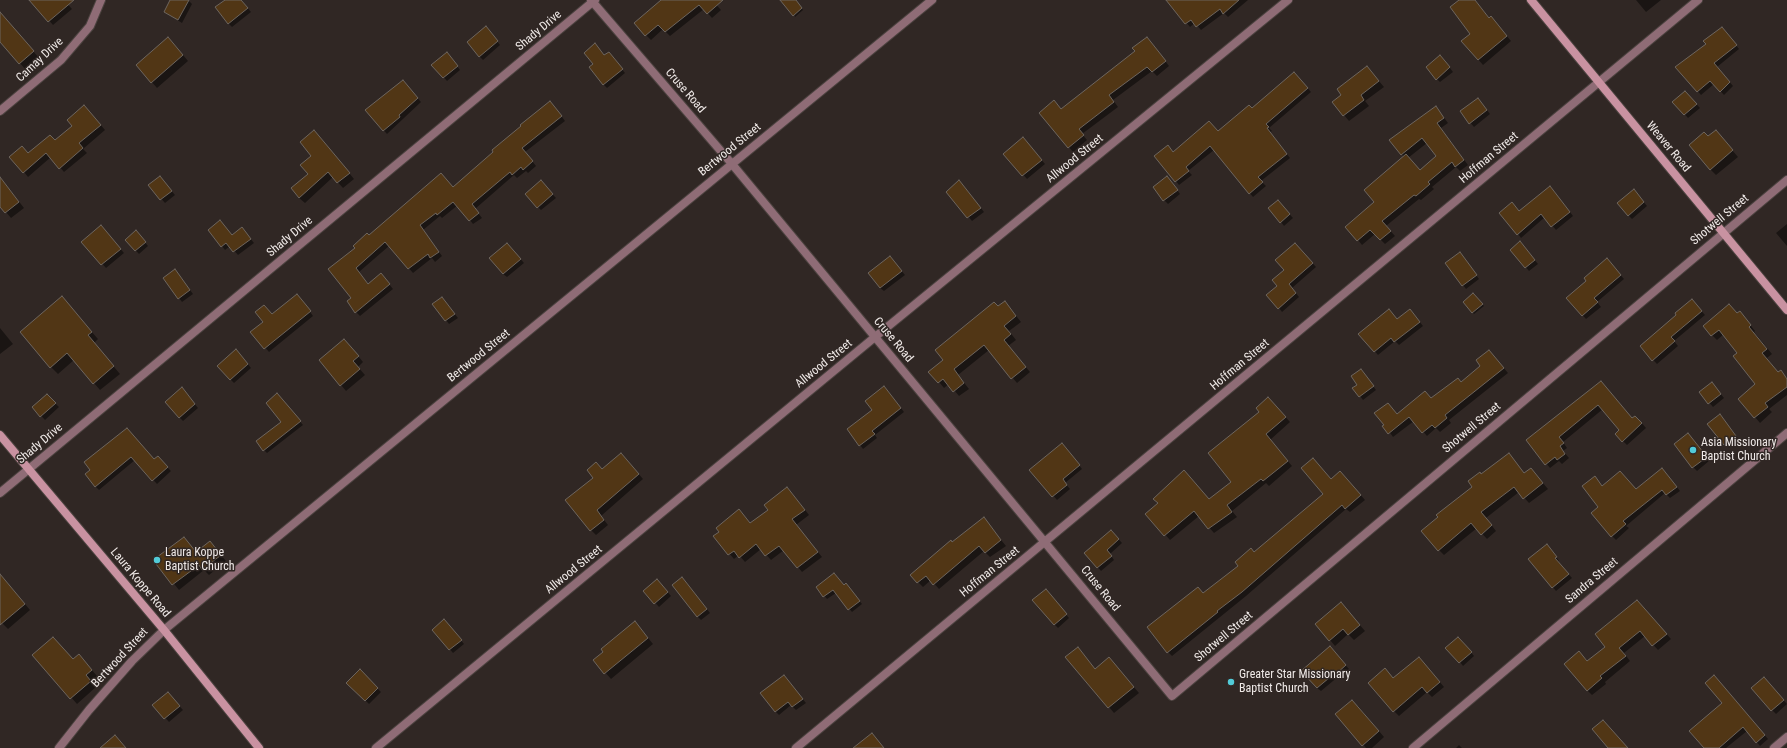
<!DOCTYPE html>
<html>
<head>
<meta charset="utf-8">
<style>
	body { margin:0 }
	canvas { display:block; background:#302724 }
</style>
</head>
<body>
<canvas width="1787" height="748"></canvas>
<script>
const ctx = document.querySelector('canvas').getContext('2d');
ctx.lineJoin = 'round';
function fill(path, color) {
  ctx.fillStyle = color;
  ctx.fill(path, 'evenodd');
}
function shape(rows) {
  const path = new Path2D();
  for (const r of rows) {
    path.moveTo(r[0], r[1]);
    for (let i = 2; i < r.length; i += 2) path.lineTo(r[i], r[i + 1]);
  }
  return path;
}
function trace(path, color, width, dash) {
  ctx.strokeStyle = color;
  ctx.lineWidth = width;
  ctx.lineCap = dash ? 'butt' : 'round';
  ctx.setLineDash(dash || []);
  ctx.stroke(path);
}
function write(font, color, halo, rows, align = 'center') {
  ctx.font = font + ' "Roboto Condensed",sans-serif';
  ctx.lineWidth = 3;
  ctx.setLineDash([]);
  ctx.textBaseline = 'middle';
  ctx.strokeStyle = halo;
  ctx.fillStyle = color;
  for (const [text, x, y, turn = 0] of rows) {
    ctx.save();
    ctx.translate(x, y);
    ctx.rotate((+turn || 0) * Math.PI / 180);
    ctx.textAlign = isNaN(turn) ? turn : align;
    if (halo) ctx.strokeText(text, 0, 0);
    ctx.fillText(text, 0, 0);
    ctx.restore();
  }
}
fill(shape([
	[31,0,64,0,72,9,53,25],
	[171,0,188,0,192,4,182,23,165,12],
	[226,0,241,0,251,12,232,27,228,23],
	[664,0,712,0,721,10,712,18,704,9,670,36,663,29,651,40,646,35],
	[790,0,795,0,803,10,795,17],
	[1168,0,1248,0,1228,17,1224,13,1201,30,1195,23,1190,27],
	[1461,0,1475,0,1490,19,1496,23,1511,41,1483,65,1463,42,1472,34],
	[1636,0,1661,0,1646,12],
	[0,22,10,24,39,58,25,69,0,40],
	[489,31,500,45,483,60,479,56],
	[1725,31,1739,49,1717,67,1733,86,1724,95,1714,84,1701,95,1677,67],
	[1151,42,1169,66,1157,76,1152,71,1113,100,1118,107,1082,134,1087,140,1073,152,1040,113,1061,110],
	[174,44,188,61,157,88,137,65],
	[605,56,612,57,625,73,607,88,603,84],
	[450,57,460,70,447,81,433,65],
	[1444,60,1453,72,1440,82,1437,79],
	[1367,67,1384,87,1365,101,1369,106,1349,121,1344,115,1343,95],
	[1298,77,1311,92,1269,128,1272,131,1270,132,1290,158,1261,181,1266,186,1253,197,1214,150,1188,171,1192,175,1179,185,1156,156,1168,147,1174,153,1218,133],
	[406,85,421,102,387,134,366,110],
	[1689,96,1700,108,1688,118,1674,102],
	[1481,102,1490,114,1474,127,1461,112],
	[554,106,565,121,525,152,536,166,528,173,526,171,517,178,514,175,475,209,482,218,473,224,458,205,442,218,440,216,423,230,442,256,435,262,432,258,413,273,389,246,359,272,369,285,385,279,393,289,360,316,356,312,353,298,356,248,369,236,453,188],
	[1436,107,1448,123,1441,128,1468,165,1460,171,1456,167,1432,187,1434,189,1421,200,1419,199,1386,226,1395,236,1385,244,1375,234,1362,245,1358,240,1376,202,1404,157,1391,141],
	[1427,143,1437,156,1420,171,1408,158],
	[89,111,105,130,83,149,87,153,64,172,51,157,28,177,24,172,29,154,55,141],
	[320,137,354,179,343,188,333,177,305,203,299,198,309,175,313,156],
	[1721,137,1738,157,1716,175,1710,169,1708,138],
	[1026,142,1045,164,1027,179,1005,154],
	[0,177,24,208,11,218,0,205],
	[163,181,175,195,165,203,149,185],
	[1171,181,1180,194,1168,204,1164,200],
	[544,185,556,198,541,210,538,207],
	[963,185,984,212,972,221,947,192],
	[1554,191,1573,216,1556,230,1545,217,1521,238,1518,234,1520,212],
	[1637,194,1647,206,1632,219,1628,215],
	[1281,205,1293,218,1284,226,1281,222],
	[1787,224,1787,246,1776,233],
	[104,230,124,253,106,268,83,242],
	[245,232,254,243,238,255,230,246,225,250,222,246,232,236],
	[139,235,148,246,139,254,126,240],
	[1523,246,1538,264,1529,271,1511,250],
	[511,248,524,263,507,277,503,274],
	[1299,248,1316,267,1292,288,1299,297,1282,312,1279,308,1279,286,1285,270],
	[1463,257,1479,279,1466,289,1463,285],
	[893,261,905,275,884,291,880,288],
	[1610,263,1624,279,1597,302,1601,307,1586,319,1567,298],
	[178,274,193,294,182,302,179,298],
	[1473,294,1484,306,1474,314,1464,302],
	[62,298,98,339,94,343,120,374,100,390,74,360,58,374,51,367],
	[301,299,313,316,269,352,252,332],
	[445,302,458,318,449,324,434,304],
	[1695,304,1705,315,1674,341,1678,346,1657,364,1641,347,1678,315],
	[999,307,1010,308,1021,322,1009,331,1016,340,1008,346,1030,372,1017,383,989,350,958,375,969,389,959,396,949,384,944,388,939,382,944,360],
	[1410,310,1423,326,1399,345,1395,341,1378,355,1360,334,1397,320],
	[1737,314,1744,317,1755,331,1754,332,1772,354,1767,358,1778,373,1781,372,1787,378,1787,395,1769,409,1772,412,1760,423,1740,399,1756,385,1738,353,1724,334,1717,340,1712,335],
	[0,328,13,344,0,354],
	[350,346,363,362,358,367,365,375,346,391,341,385],
	[240,354,251,368,234,383,230,379],
	[1493,355,1508,373,1449,420,1451,423,1440,432,1436,428,1427,436,1414,421,1393,437,1376,413,1397,415,1431,399,1462,383],
	[1364,374,1376,390,1363,400,1360,396],
	[1601,382,1633,419,1640,421,1646,428,1627,445,1616,434,1621,430,1603,409,1563,442,1567,448,1563,451,1569,458,1562,464,1559,461,1550,468,1527,440],
	[1715,387,1724,398,1713,407,1700,392],
	[888,391,904,412,875,435,877,438,863,449,860,445],
	[185,392,198,408,183,421,179,417],
	[47,395,59,407,45,420,33,407],
	[280,398,303,425,267,453,264,450,282,422],
	[1273,403,1290,422,1270,440,1292,466,1269,486,1266,483,1232,511,1237,517,1214,533,1199,516,1170,540,1147,514,1210,500,1233,482],
	[1723,419,1739,440,1729,448,1709,424],
	[127,429,154,460,161,461,171,471,157,484,135,460,99,490,95,486],
	[1691,437,1709,461,1697,471,1693,467],
	[1066,448,1082,469,1065,483,1070,489,1057,500,1031,470],
	[626,459,643,479,601,516,608,525,596,535,591,530,594,478,602,470],
	[1317,463,1332,480,1345,477,1365,500,1350,512,1346,509,1246,596,1172,656,1168,652,1198,588,1203,593,1240,566,1324,494],
	[1531,469,1548,489,1529,503,1519,492,1486,518,1496,531,1487,539,1477,528,1444,555,1439,550,1473,487,1481,476,1525,474],
	[1666,473,1680,491,1670,498,1665,493,1626,526,1629,528,1616,540,1612,536,1600,507,1598,481,1603,487,1636,490],
	[792,493,809,515,796,525,822,557,802,572,784,550,771,560,761,549,745,562,739,555,734,559,715,537,751,524],
	[988,524,1006,546,990,557,984,551,939,589,931,580,923,587,911,575,952,543],
	[1115,535,1122,543,1110,554,1114,560,1101,571,1085,553],
	[210,542,226,561,209,575,204,570,179,590,155,560,196,553],
	[1551,549,1559,561,1558,562,1572,578,1556,591,1529,559],
	[0,574,30,610,8,629,0,621],
	[686,582,710,613,701,620,697,616],
	[661,584,671,596,659,607,645,591],
	[844,586,848,587,862,604,852,612,836,593,827,599,817,587],
	[1049,594,1069,618,1058,628,1054,624],
	[1642,606,1671,639,1658,650,1645,636,1624,653,1630,661,1605,682,1606,684,1592,695,1587,690,1579,652,1588,661,1607,647],
	[1346,609,1365,631,1354,640,1348,634,1335,646,1330,640],
	[448,624,464,644,453,653,433,630],
	[640,628,653,644,611,679,594,660],
	[1462,641,1474,656,1463,666,1460,662],
	[1333,651,1349,669,1340,677,1339,676,1321,691,1317,688],
	[34,655,84,661,97,676,91,681,96,687,77,704],
	[1067,657,1096,670,1114,664,1139,693,1114,713],
	[1424,663,1444,687,1432,697,1427,692,1399,716,1394,711,1394,679],
	[360,671,381,692,369,704,348,683],
	[784,676,806,703,796,710,791,705,779,715,775,711],
	[1718,680,1768,739,1760,746,1747,731,1726,748,1705,748,1723,703],
	[1767,682,1787,704,1776,714,1772,710],
	[171,697,183,710,169,722,154,705],
	[1358,706,1384,737,1372,748,1366,748,1337,714],
	[1459,745,1462,748,1456,748]
]), '#0007');
const building = shape([
	[29,0,74,0,48,22,29,0],
	[170,0,189,0,178,20,164,12,170,0],
	[225,0,241,0,248,8,228,24,215,7,225,0],
	[661,0,723,0,707,14,699,5,665,32,658,25,645,36,634,23,661,0],
	[780,0,796,0,802,8,793,16,780,0],
	[1166,0,1239,0,1223,14,1220,9,1196,27,1191,20,1185,24,1166,0],
	[1459,0,1475,0,1489,18,1491,16,1507,36,1478,60,1461,41,1470,34,1450,7,1459,0],
	[0,12,34,51,19,64,0,42,0,12],
	[486,26,498,41,479,57,467,42,486,26],
	[1722,27,1737,45,1714,63,1730,82,1720,92,1710,81,1697,92,1675,67,1706,44,1703,41,1722,27],
	[168,37,183,55,151,83,136,65,168,37],
	[1147,37,1166,61,1152,72,1147,67,1109,95,1114,102,1079,129,1084,135,1068,148,1039,113,1054,100,1061,109,1135,51,1132,48,1147,37],
	[595,43,604,55,609,52,623,69,603,85,589,67,593,64,584,53,595,43],
	[447,52,458,66,443,78,431,65,447,52],
	[1440,55,1450,67,1436,80,1426,67,1440,55],
	[1367,66,1379,81,1361,95,1364,100,1343,116,1332,102,1341,95,1337,89,1367,66],
	[1294,72,1308,88,1266,124,1269,127,1267,128,1287,154,1258,177,1263,182,1249,194,1210,146,1186,167,1189,171,1175,182,1154,156,1168,145,1173,152,1209,121,1218,131,1249,105,1252,108,1294,72],
	[403,80,418,98,399,115,400,117,383,131,365,110,403,80],
	[1685,91,1697,104,1684,115,1672,102,1685,91],
	[1478,98,1487,110,1469,124,1460,111,1478,98],
	[550,101,562,116,522,148,533,161,523,170,521,167,512,175,510,172,472,204,479,213,469,221,453,202,437,215,436,213,420,225,439,252,430,258,428,254,408,269,385,242,356,268,368,284,381,273,390,284,355,313,347,301,351,298,328,269,355,248,353,246,367,233,369,235,441,173,453,187,493,152,492,150,521,126,520,125,550,101],
	[84,105,101,125,79,143,83,148,59,169,46,153,23,173,9,157,22,146,28,153,50,135,55,140,72,126,67,120,84,105],
	[1436,106,1444,118,1437,123,1464,160,1455,167,1452,162,1428,182,1430,184,1416,196,1414,195,1382,221,1391,231,1380,240,1370,230,1357,241,1345,227,1374,202,1364,190,1406,154,1420,170,1436,156,1422,138,1401,155,1389,140,1436,106],
	[314,130,350,173,337,183,328,172,299,198,291,188,308,174,300,165,311,156,300,142,314,130],
	[1716,130,1733,150,1710,170,1689,145,1704,132,1708,136,1716,130],
	[1023,137,1042,160,1022,176,1003,154,1023,137],
	[160,176,172,191,160,200,148,185,160,176],
	[1167,176,1178,190,1163,201,1153,187,1167,176],
	[0,177,19,202,5,213,0,207,0,177],
	[541,180,553,194,537,208,525,194,541,180],
	[959,180,981,208,967,218,946,192,959,180],
	[1550,186,1570,212,1551,227,1541,214,1517,235,1499,213,1512,202,1519,211,1550,186],
	[1634,189,1644,202,1628,216,1617,203,1634,189],
	[1278,200,1290,214,1280,223,1268,208,1278,200],
	[220,220,232,235,242,227,251,239,233,252,226,243,221,247,208,230,220,220],
	[101,225,121,249,101,265,81,242,101,225],
	[136,230,146,242,135,251,125,240,136,230],
	[1520,241,1535,260,1525,268,1510,250,1520,241],
	[507,243,521,259,503,274,489,258,507,243],
	[1295,243,1313,263,1289,284,1296,293,1278,309,1266,295,1277,286,1272,280,1284,270,1275,260,1295,243],
	[1460,252,1477,275,1462,286,1445,263,1460,252],
	[890,256,902,271,880,288,868,273,890,256],
	[1607,258,1621,275,1594,298,1598,302,1582,316,1566,298,1586,281,1584,278,1607,258],
	[175,269,190,290,178,299,163,278,175,269],
	[1473,293,1483,304,1472,313,1463,302,1473,293],
	[297,294,311,311,264,349,250,332,263,322,255,312,264,305,272,314,297,294],
	[62,296,92,332,88,335,114,366,93,384,67,353,50,368,20,332,62,296],
	[442,297,455,314,445,321,432,304,442,297],
	[1692,299,1702,311,1671,337,1675,341,1652,361,1640,346,1676,315,1675,313,1692,299],
	[1005,301,1016,316,1004,326,1011,334,1004,340,1026,367,1011,379,984,345,954,369,964,383,953,392,943,379,938,383,928,372,943,360,935,350,994,302,998,306,1005,301],
	[1729,304,1737,313,1740,311,1751,325,1749,327,1767,349,1762,353,1778,372,1781,370,1787,379,1787,387,1765,403,1768,407,1754,418,1738,399,1755,384,1733,356,1737,353,1719,330,1711,336,1703,326,1729,304],
	[1389,309,1397,319,1410,309,1420,322,1394,342,1391,338,1374,352,1358,334,1389,309],
	[344,339,359,356,353,361,360,369,340,386,319,360,344,339],
	[236,349,248,364,230,380,217,366,236,349],
	[1489,350,1504,368,1445,415,1447,418,1435,428,1432,425,1422,433,1409,417,1388,434,1382,426,1384,425,1374,413,1388,403,1397,414,1425,391,1431,398,1458,378,1461,382,1480,366,1476,360,1489,350],
	[1361,369,1374,386,1359,397,1352,388,1357,385,1351,376,1361,369],
	[1601,381,1632,418,1635,416,1642,423,1622,442,1615,434,1619,430,1598,405,1559,437,1564,443,1560,446,1565,454,1557,460,1555,457,1545,465,1526,440,1601,381],
	[1712,382,1721,394,1708,404,1699,392,1712,382],
	[884,386,901,408,872,431,875,434,859,446,847,429,872,410,865,401,884,386],
	[182,387,195,404,179,418,165,402,182,387],
	[277,393,301,421,263,451,256,441,281,422,266,403,277,393],
	[47,394,56,403,40,417,32,407,47,394],
	[1268,397,1286,417,1266,434,1288,461,1263,481,1261,479,1227,505,1232,512,1208,529,1194,511,1164,536,1145,514,1158,503,1153,499,1184,470,1209,499,1231,482,1208,453,1259,412,1256,408,1268,397],
	[1720,414,1736,436,1724,445,1707,424,1720,414],
	[127,428,154,459,158,456,168,467,152,481,131,457,95,487,85,474,90,470,84,462,127,428],
	[1688,433,1707,457,1692,468,1674,444,1688,433],
	[1062,443,1080,465,1063,479,1067,485,1052,497,1029,470,1062,443],
	[621,453,639,474,597,510,604,520,590,531,565,500,593,478,587,470,596,462,602,469,621,453],
	[1509,453,1524,473,1531,468,1543,483,1523,499,1514,487,1481,512,1492,525,1481,535,1471,523,1438,551,1421,531,1438,517,1436,515,1472,487,1468,481,1480,472,1481,474,1509,453],
	[1313,458,1331,479,1340,471,1361,495,1345,509,1342,505,1242,592,1217,611,1218,612,1167,653,1147,627,1198,587,1203,593,1238,566,1235,562,1251,548,1254,552,1323,494,1301,468,1313,458],
	[1662,468,1677,487,1666,495,1662,490,1623,521,1626,524,1611,537,1591,513,1598,507,1582,486,1595,476,1602,486,1620,471,1636,489,1662,468],
	[787,487,805,510,792,519,818,552,797,568,779,546,765,556,756,544,739,558,734,551,728,555,713,536,719,532,716,528,739,509,750,523,768,510,764,505,787,487],
	[984,517,1001,540,985,553,979,546,933,585,926,576,917,583,910,575,951,540,952,542,984,517],
	[1111,530,1119,539,1107,550,1112,556,1097,568,1084,553,1111,530],
	[184,537,196,552,210,541,221,555,202,570,199,565,172,585,153,560,184,537],
	[1547,544,1557,557,1555,558,1569,574,1552,588,1528,559,1547,544],
	[834,573,844,585,846,583,860,601,848,610,833,590,823,597,816,587,834,573],
	[0,574,25,604,0,625,0,574],
	[682,577,707,609,697,617,672,585,682,577],
	[657,579,668,592,654,604,643,591,657,579],
	[1046,589,1067,614,1054,625,1032,600,1046,589],
	[1637,600,1667,634,1652,646,1640,631,1619,648,1626,656,1600,676,1602,678,1587,691,1564,664,1579,651,1587,661,1605,647,1595,634,1637,600],
	[1341,602,1360,625,1348,635,1343,629,1329,641,1315,624,1341,602],
	[444,619,462,640,449,650,432,630,444,619],
	[635,621,648,638,604,674,593,660,603,652,601,649,635,621],
	[53,637,73,659,79,654,92,670,86,675,91,681,70,699,32,655,53,637],
	[1458,637,1472,652,1459,663,1445,648,1458,637],
	[1330,646,1346,665,1336,674,1335,673,1317,688,1301,671,1330,646],
	[1078,647,1095,669,1109,657,1134,687,1108,708,1065,657,1078,647],
	[1419,657,1440,682,1427,693,1422,687,1393,712,1368,683,1385,668,1393,678,1419,657],
	[360,669,378,688,365,701,346,683,360,669],
	[784,675,803,699,792,707,788,702,775,712,760,693,784,675],
	[1714,675,1765,735,1756,743,1743,727,1719,748,1704,748,1689,731,1722,703,1705,683,1714,675],
	[1764,677,1784,700,1771,711,1751,688,1764,677],
	[168,692,180,706,164,719,152,705,168,692],
	[1352,700,1379,731,1362,746,1335,714,1352,700],
	[1603,720,1628,748,1608,748,1592,729,1603,720],
	[872,733,884,748,853,748,872,733],
	[115,735,126,748,100,748,115,735]
]);
fill(building, '#513615');
trace(building, '#6d655e', 1);
const street = shape([
	[591,0,732,164,1172,696,1787,180],
	[0,111,61,60,90,26,101,0],
	[0,493,595,0],
	[59,748,89,710,132,661,164,630,932,0],
	[376,748,875,337,1288,0],
	[796,748,1698,0],
	[1413,748,1787,433],
	[1774,748,1787,737]
]);
const secondary = shape([
	[1531,0,1787,310],
	[0,435,164,630,259,748]
]);
trace(street, '#4b423f', 10);
trace(secondary, '#4b423f', 10);
trace(street, '#8f6c76', 8);
trace(secondary, '#c992a1', 8);
for (const [x, y, r, color] of [
	[1693,450,4,"#52cbd8"],
	[157,560,4,"#52cbd8"],
	[1231,682,4,"#52cbd8"]
]) {
  const dot = new Path2D();
  dot.arc(x, y, r, 0, 2 * Math.PI);
  ctx.fillStyle = color;
  ctx.fill(dot);
  trace(dot, '#302724', 1.5);
}
write('12px', '#f0eae8', '#302724', [
	["Shady Drive",539,31,-40],
	["Camay Drive",40,60,-43],
	["Cruse Road",685,91,49],
	["Weaver Road",1668,147,50],
	["Bertwood Street",730,150,-39],
	["Hoffman Street",1489,158,-40],
	["Allwood Street",1075,159,-39],
	["Shotwell Street",1720,220,-40],
	["Shady Drive",290,237,-40],
	["Cruse Road",893,340,50],
	["Bertwood Street",479,356,-39],
	["Allwood Street",824,364,-39],
	["Hoffman Street",1240,365,-40],
	["Shotwell Street",1472,428,-40],
	["Shady Drive",40,444,-40],
	["Allwood Street",574,570,-39],
	["Hoffman Street",990,572,-39],
	["Sandra Street",1592,581,-40],
	["Laura Koppe Road",140,583,50],
	["Cruse Road",1100,589,51],
	["Shotwell Street",1224,637,-40],
	["Bertwood Street",120,658,-47]
]);
write('12px', '#f0eae8', '#302724', [
	["Asia Missionary",1701,443],
	["Baptist Church",1701,457],
	["Laura Koppe",165,553],
	["Baptist Church",165,567],
	["Greater Star Missionary",1239,675],
	["Baptist Church",1239,689]
], 'left');
</script>
</body>
</html>
